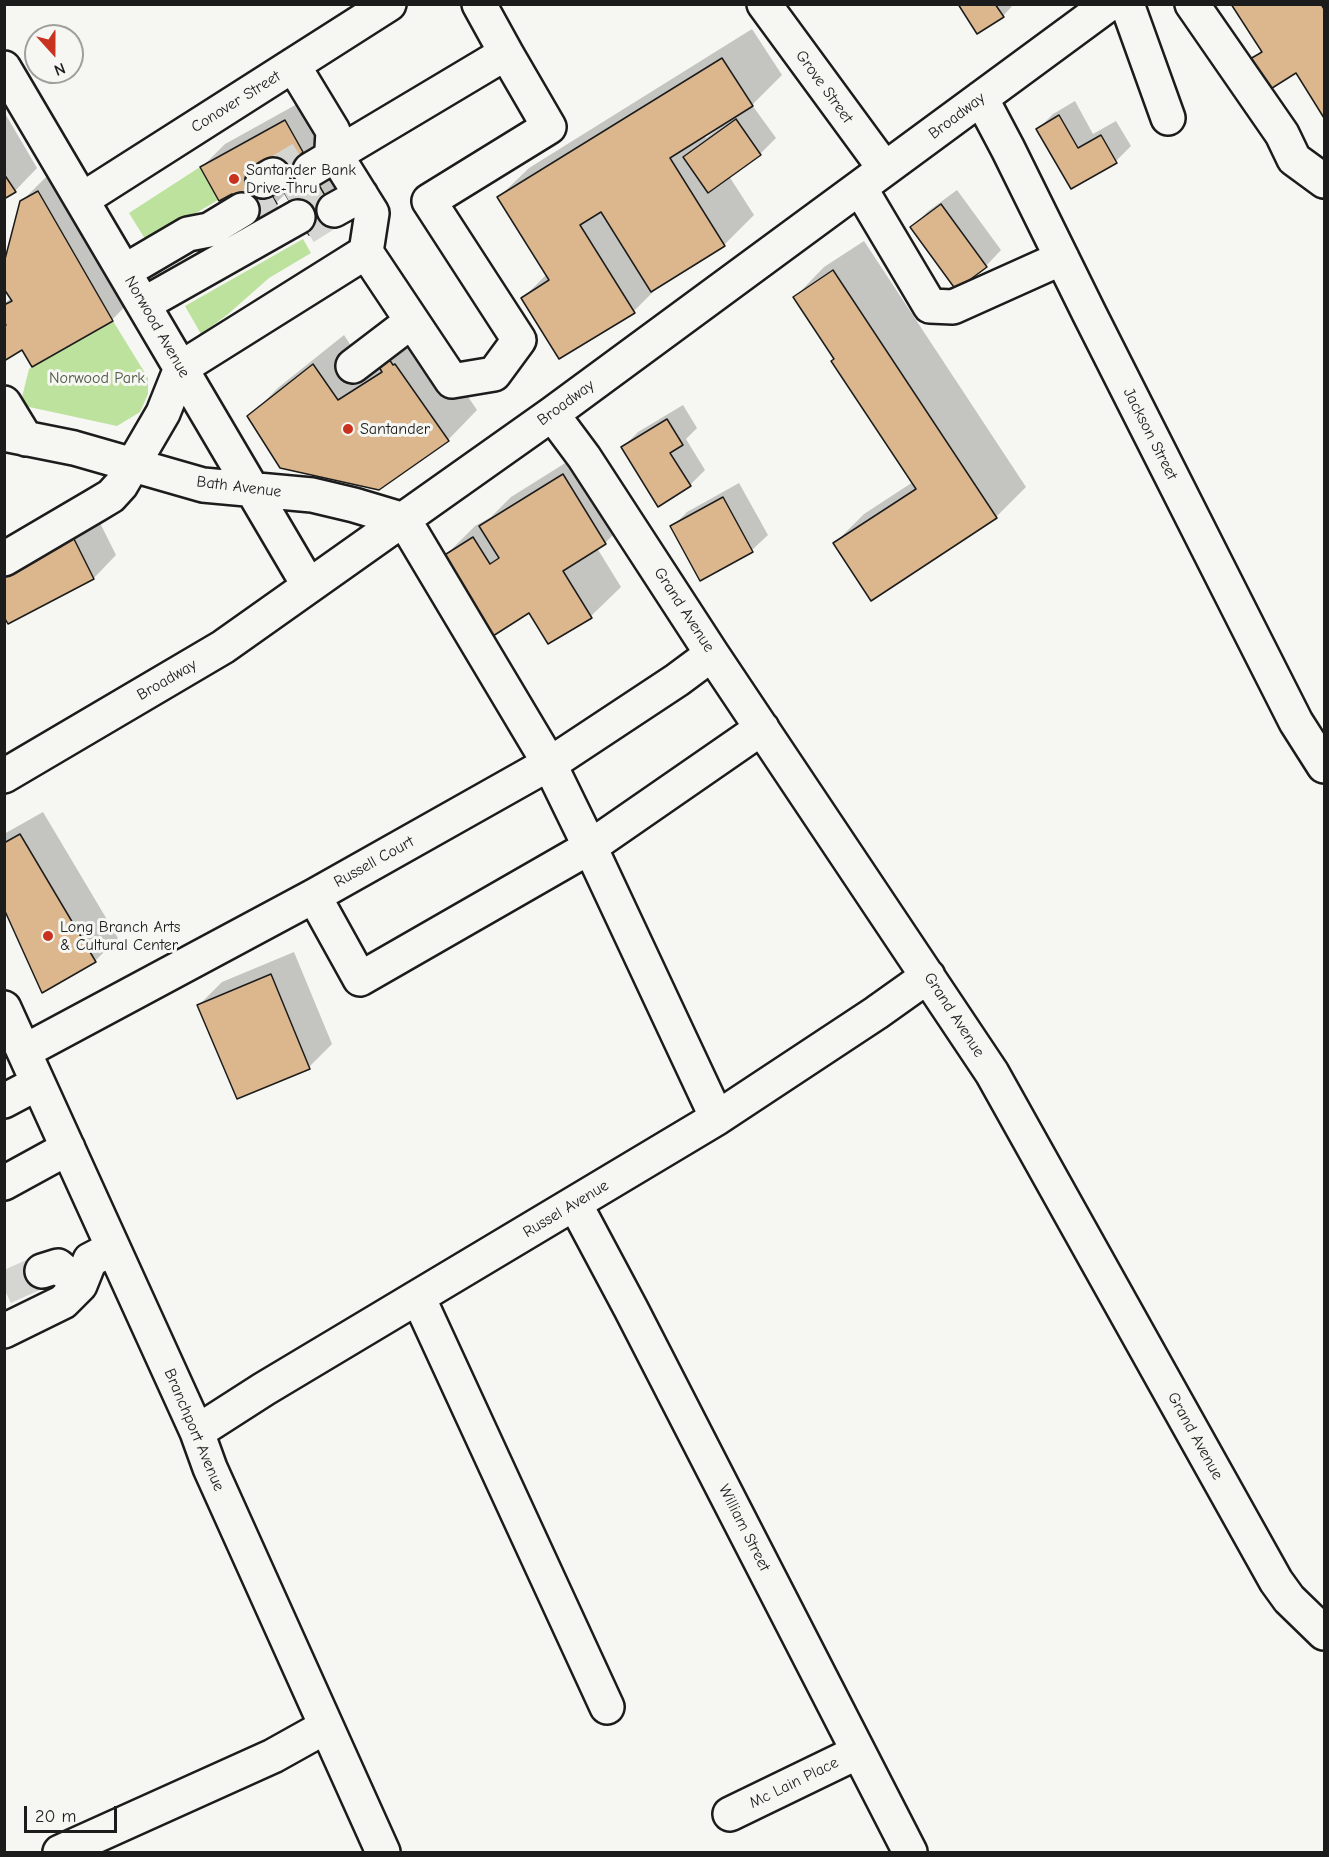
<!DOCTYPE html>
<html>
<head>
<meta charset="utf-8">
<style>
	body { margin:0 }
	#map { position:relative; width:1329px; height:1857px; overflow:hidden; background:#f6f6f2; font-family:"Comic Neue",sans-serif }
	canvas { display:block }
	.frame { position:absolute; inset:0; border:6px solid #1c1c1c; pointer-events:none }
	.north { position:absolute; left:24px; top:24px; width:60px; height:60px; box-sizing:border-box; background:#f6f6f2; border:2px solid #9f9f9c; border-radius:50%; rotate:159deg; font-size:16px; font-weight:700; line-height:24px; text-align:center; color:#1c1c1c }
	.north::after { content:''; display:block; margin:auto; width:21px; height:27px; background:#c8321e; clip-path:polygon(50% 0,100% 100%,50% 72%,0 100%) }
	.scale { position:absolute; left:24px; top:1806px; width:93px; height:27px; box-sizing:border-box; border:3px solid #1c1c1c; border-top:0; padding-left:8px; font-size:18px; line-height:21px; white-space:nowrap; color:#1c1c1c; -webkit-text-stroke:4px #f6f6f2; paint-order:stroke }
</style>
</head>
<body>
<div id="map">
<canvas width="1329" height="1857"></canvas>
<div class="frame"></div>
<div class="north">N</div>
<div class="scale">20 m</div>
</div>
<script>
const ctx = document.querySelector('canvas').getContext('2d');
ctx.lineJoin = 'round';
function fill(path, color) {
  ctx.fillStyle = color;
  ctx.fill(path, 'evenodd');
}
function shape(rows) {
  const path = new Path2D();
  for (const r of rows) {
    path.moveTo(r[0], r[1]);
    for (let i = 2; i < r.length; i += 2) path.lineTo(r[i], r[i + 1]);
  }
  return path;
}
function trace(path, color, width, dash) {
  ctx.strokeStyle = color;
  ctx.lineWidth = width;
  ctx.lineCap = dash ? 'butt' : 'round';
  ctx.setLineDash(dash || []);
  ctx.stroke(path);
}
function write(font, color, halo, rows, align = 'center') {
  ctx.font = font + ' "Comic Neue",sans-serif';
  ctx.lineWidth = 6;
  ctx.setLineDash([]);
  ctx.textBaseline = 'middle';
  ctx.strokeStyle = halo;
  ctx.fillStyle = color;
  for (const [text, x, y, turn = 0] of rows) {
    ctx.save();
    ctx.translate(x, y);
    ctx.rotate((+turn || 0) * Math.PI / 180);
    ctx.textAlign = isNaN(turn) ? turn : align;
    if (halo) ctx.strokeText(text, 0, 0);
    ctx.fillText(text, 0, 0);
    ctx.restore();
  }
}
fill(shape([
	[200,167,218,200,147,242,129,213],
	[303,239,311,253,269,278,227,315,201,334,185,306],
	[113,321,148,378,148,394,140,412,117,426,20,405,29,369]
]), '#bce29e');
fill(shape([
	[960,4,1014,4,1003,16],
	[1233,4,1324,4,1324,115,1297,71,1252,60,1262,50],
	[752,29,782,75,752,105,776,138,760,154,729,176,754,215,724,245,662,283,634,311,523,298,547,274,499,197,529,168],
	[719,125,721,127,706,138,704,135],
	[308,98,360,194,337,217,286,193,276,203,233,192,202,167,225,144],
	[1075,101,1093,134,1116,121,1131,146,1116,161,1071,187,1038,129,1053,114],
	[6,115,37,168,15,191,4,197],
	[61,169,134,297,112,320,22,348,4,359,4,304,12,297,22,201,45,178],
	[957,190,1001,250,986,266,957,287,912,228,927,212],
	[864,241,1026,487,996,517,871,599,834,544,864,514,913,482,795,297,824,267],
	[408,333,426,335,477,410,448,440,249,417,279,387,344,335,368,372],
	[683,405,697,428,686,439,705,470,690,485,623,447,638,432],
	[594,445,635,513,605,543,597,548,621,587,591,616,529,611,445,556,475,526,491,517,511,497],
	[739,483,768,535,752,550,700,579,672,527,687,512],
	[96,515,116,555,94,578,9,622,11,559],
	[43,812,118,938,95,961,4,905,4,834],
	[294,952,332,1044,309,1067,238,1098,199,1005,222,982]
]), '#0003');
const building = shape([
	[958,4,995,4,1004,17,977,34,958,4],
	[1231,4,1321,4,1324,9,1324,118,1296,73,1269,90,1250,59,1262,52,1231,4],
	[722,58,753,106,670,158,725,246,651,292,601,212,580,225,635,313,559,359,521,298,549,280,497,197,722,58],
	[1059,115,1078,148,1101,135,1117,163,1071,189,1036,129,1059,115],
	[736,119,761,155,708,193,683,157,736,119],
	[285,120,303,152,301,154,338,218,309,235,272,171,263,181,277,204,249,221,232,194,219,201,200,167,285,120],
	[4,174,16,192,4,199,4,174],
	[38,191,113,321,32,367,22,350,4,361,4,326,6,325,4,321,4,305,12,301,4,289,4,263,20,201,38,191],
	[941,204,987,267,956,290,910,227,941,204],
	[833,270,997,518,871,601,833,543,916,489,831,361,834,359,793,297,833,270],
	[387,356,393,365,395,364,449,441,379,490,280,468,247,416,313,364,338,400,382,372,376,362,387,356],
	[667,419,683,445,670,453,691,486,658,507,621,447,667,419],
	[563,474,606,544,563,571,592,618,548,644,529,613,493,636,443,556,473,537,490,564,499,558,479,526,563,474],
	[723,497,753,552,700,581,670,526,723,497],
	[73,537,94,579,8,624,4,617,4,572,73,537],
	[20,834,96,962,42,993,4,909,4,843,20,834],
	[271,974,310,1069,237,1099,197,1005,271,974]
]);
fill(building, '#dcb78d');
trace(building, '#1c1c1c', 1.5);
trace(shape([
	[273,175,303,157],
	[290,203,320,186],
	[242,210,271,194],
	[305,228,334,210],
	[4,1288,42,1271]
]), '#d5d5d2', 33, [33, 16]);
const minor = shape([
	[479,4,506,53],
	[764,4,885,169],
	[1127,4,1168,118],
	[1192,4,1282,134,1294,159,1324,181],
	[4,68,309,586],
	[981,98,1008,149,1089,313,1296,722,1324,766],
	[310,170,506,53,549,127,429,201,519,340,494,374,452,381,366,252],
	[263,181,273,175],
	[860,188,930,306,953,307,1062,258],
	[83,199,389,4],
	[334,210,361,195],
	[125,271,188,234,209,230,242,210],
	[144,304,298,217],
	[353,366,412,321],
	[4,403,26,439],
	[552,414,584,457,712,654,992,1073,1276,1581,1289,1599,1324,1633],
	[4,434,74,448,203,485,312,495,354,505,404,520],
	[404,520,549,763,590,847,717,1118],
	[4,559,96,505,111,496,121,485,163,413,181,368,366,252,372,213,332,149,333,131,293,65],
	[4,776,223,647,552,414,1109,4],
	[314,896,360,979,590,847,762,728],
	[4,1008,197,1432,210,1468,383,1852],
	[25,1051,314,896,559,758,677,680,712,654],
	[4,1101,38,1083],
	[4,1183,68,1148],
	[575,1204,631,1309,910,1852],
	[42,1271,58,1266,80,1285],
	[418,1297,607,1707],
	[4,1331,63,1302,80,1285,90,1260,113,1248],
	[197,1432,264,1389,717,1118,876,1013,928,976],
	[730,1814,858,1752],
	[60,1852,273,1756,325,1727]
]);
trace(minor, '#1c1c1c', 38);
trace(minor, '#f6f6f2', 33);
for (const [x, y, r, color] of [
	[234,179,6,"#c8321e"],
	[348,429,6,"#c8321e"],
	[48,936,6,"#c8321e"]
]) {
  const dot = new Path2D();
  dot.arc(x, y, r, 0, 2 * Math.PI);
  ctx.fillStyle = color;
  ctx.fill(dot);
  trace(dot, '#f6f6f2', 2);
}
write('16px', '#1c1c1c', '#f6f6f2', [
	["Grove Street",824,87,54],
	["Conover Street",236,102,-32],
	["Broadway",957,116,-37],
	["Norwood Avenue",157,327,60],
	["Broadway",566,403,-36],
	["Jackson Street",1150,434,63],
	["Bath Avenue",239,487,7],
	["Grand Avenue",684,610,57],
	["Broadway",167,680,-30],
	["Russell Court",374,862,-29],
	["Grand Avenue",954,1015,57],
	["Russel Avenue",566,1209,-31],
	["Branchport Avenue",194,1430,67],
	["Grand Avenue",1195,1436,61],
	["William Street",744,1528,63],
	["Mc Lain Place",794,1783,-26]
]);
write('16px', '#1c1c1c', '#f6f6f2', [
	["Santander Bank",246,170],
	["Drive-Thru",246,188],
	["Santander",360,429],
	["Long Branch Arts",60,927],
	["& Cultural Center",60,945]
], 'left');
write('16px', '#4c5743', '#f6f6f2', [
	["Norwood Park",97,378]
]);
</script>
</body>
</html>
